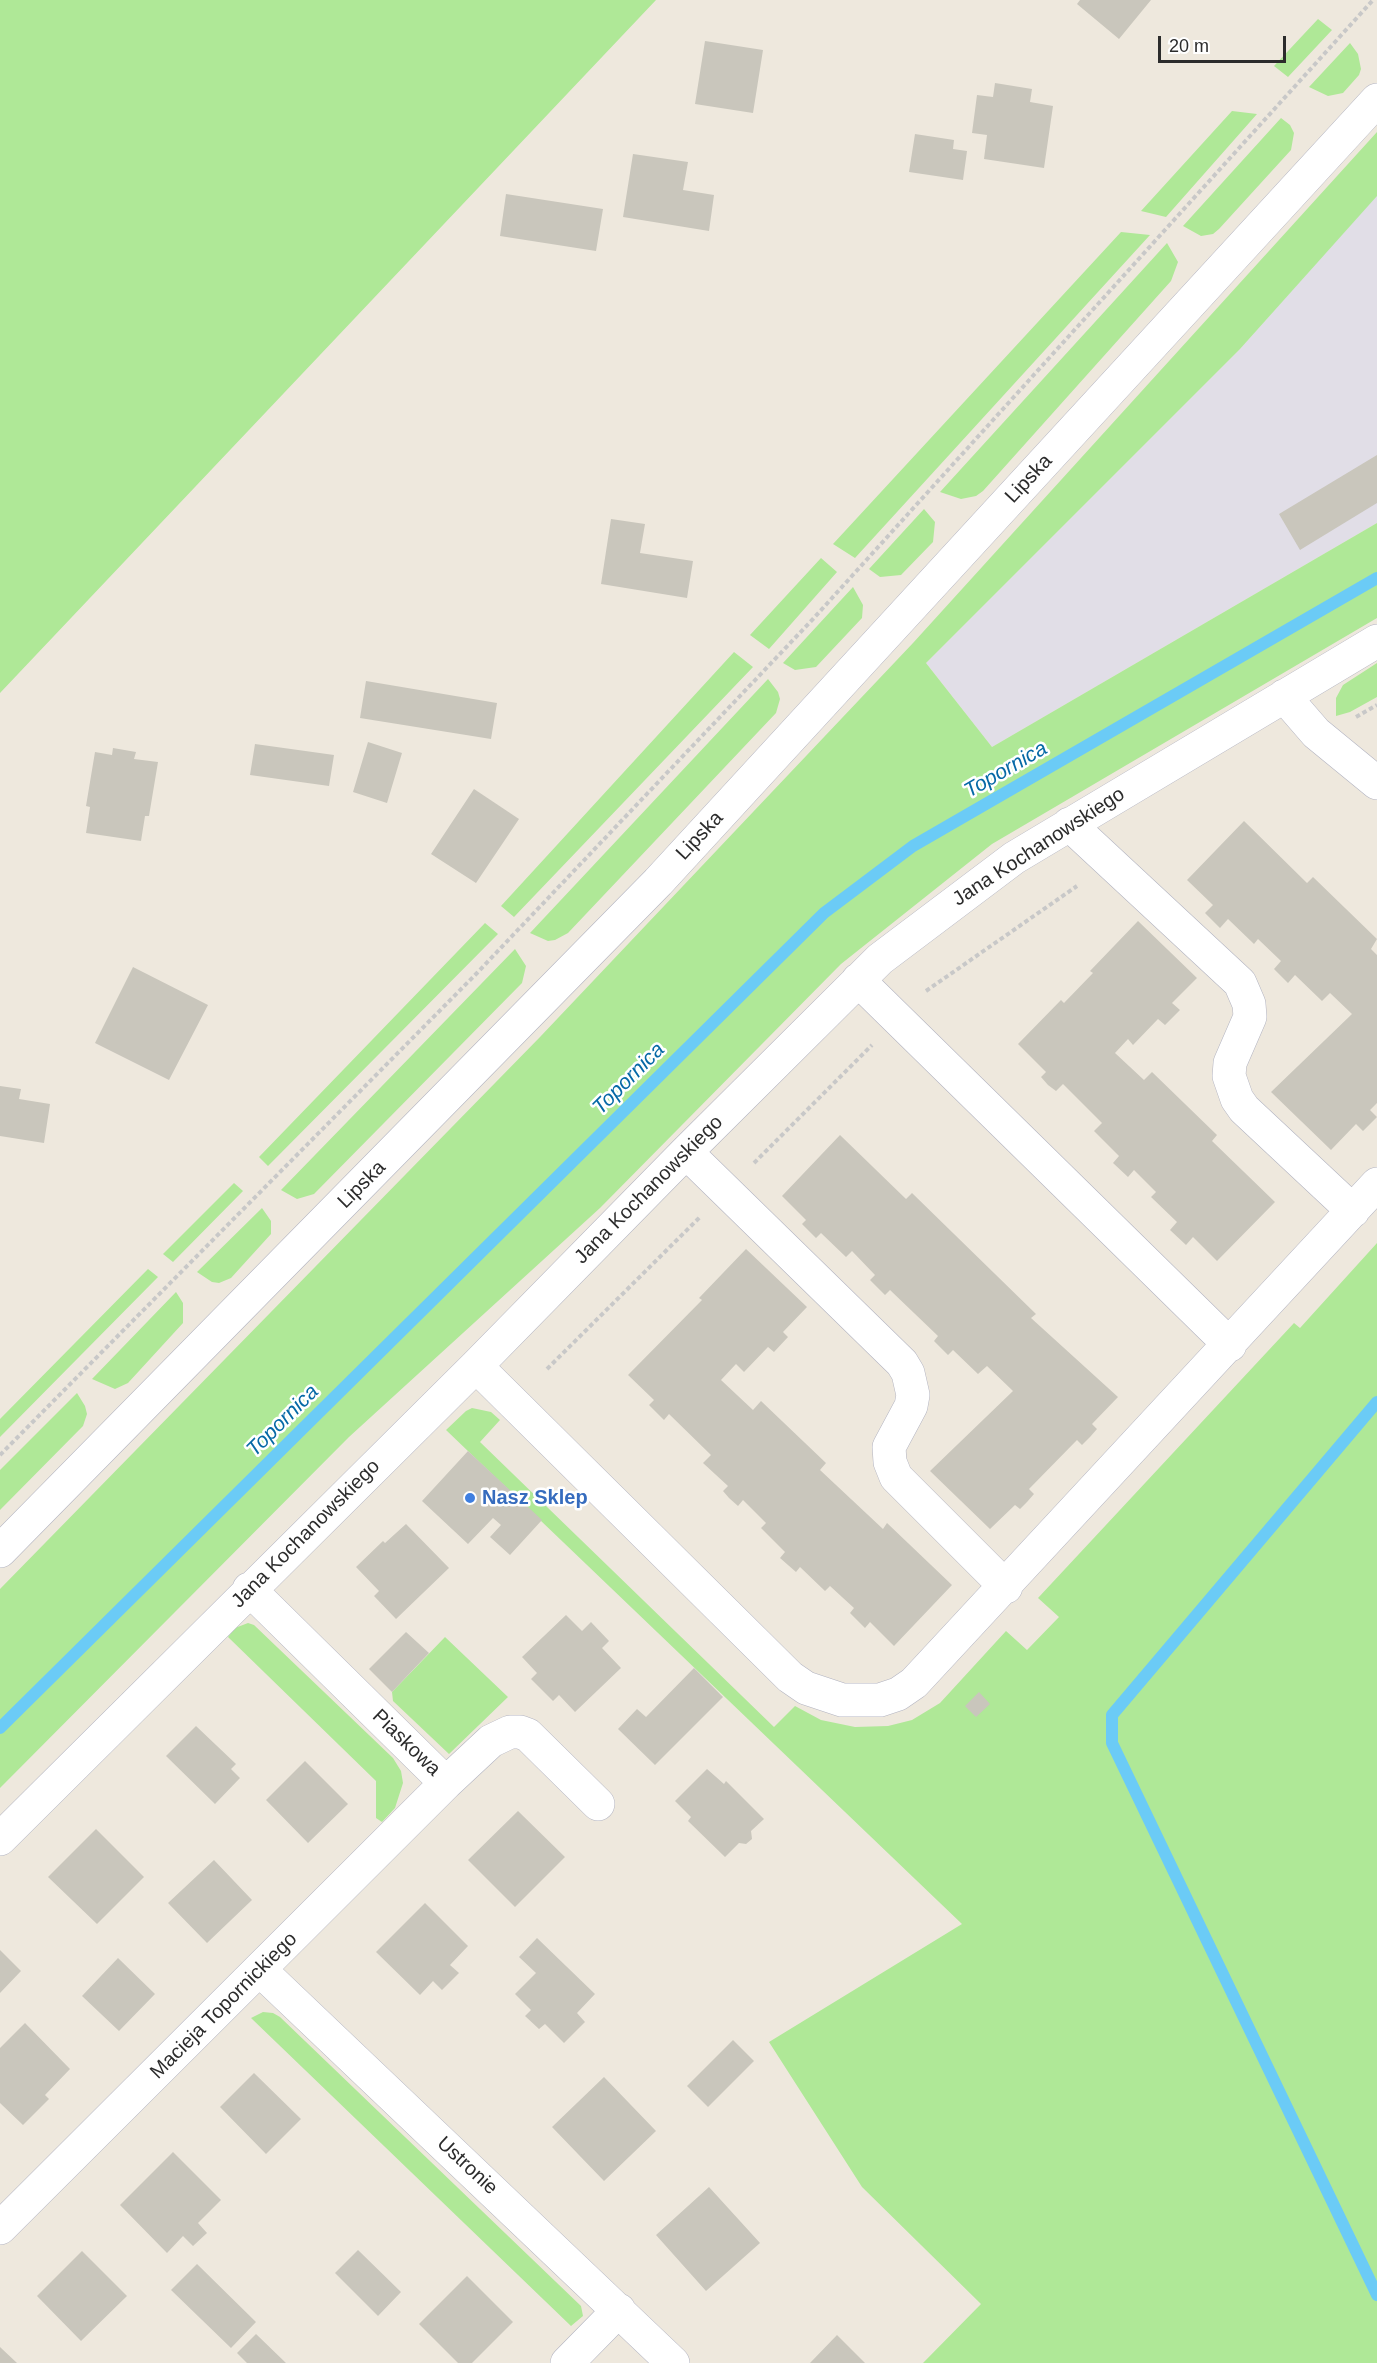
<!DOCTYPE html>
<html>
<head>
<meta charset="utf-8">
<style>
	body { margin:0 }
	#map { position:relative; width:1377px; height:2363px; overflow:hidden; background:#eee8dd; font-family:Helvetica,sans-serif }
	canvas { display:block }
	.scale { position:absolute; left:1158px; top:36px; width:128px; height:27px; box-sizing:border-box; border:3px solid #2c2c2c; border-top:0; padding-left:8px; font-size:18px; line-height:21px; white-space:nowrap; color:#2c2c2c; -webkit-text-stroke:4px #fff; paint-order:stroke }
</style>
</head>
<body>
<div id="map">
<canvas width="1377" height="2363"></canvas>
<div class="scale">20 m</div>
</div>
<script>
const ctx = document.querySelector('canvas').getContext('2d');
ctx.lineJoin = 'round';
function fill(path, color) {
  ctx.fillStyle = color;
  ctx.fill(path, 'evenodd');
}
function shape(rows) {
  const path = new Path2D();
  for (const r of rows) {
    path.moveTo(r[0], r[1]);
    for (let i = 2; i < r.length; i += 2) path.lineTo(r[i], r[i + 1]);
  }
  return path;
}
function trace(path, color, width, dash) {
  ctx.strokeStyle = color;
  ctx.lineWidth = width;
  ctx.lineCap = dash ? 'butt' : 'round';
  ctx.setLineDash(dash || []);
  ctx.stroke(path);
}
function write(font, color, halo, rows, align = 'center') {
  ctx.font = font + ' Helvetica,sans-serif';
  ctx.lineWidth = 5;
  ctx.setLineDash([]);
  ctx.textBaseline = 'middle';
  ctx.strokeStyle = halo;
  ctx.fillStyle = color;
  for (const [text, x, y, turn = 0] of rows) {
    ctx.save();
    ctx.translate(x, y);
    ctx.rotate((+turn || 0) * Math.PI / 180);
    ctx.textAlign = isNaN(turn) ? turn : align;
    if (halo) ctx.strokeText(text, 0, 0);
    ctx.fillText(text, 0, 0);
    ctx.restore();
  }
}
fill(shape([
	[1377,195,1377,523,992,747,926,663,1240,349]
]), '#e1dee7');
fill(shape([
	[0,0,656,0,0,693],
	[1318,19,1332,30,1288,77,1274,66],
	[1350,43,1358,54,1361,69,1359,75,1343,93,1328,96,1309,87],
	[1232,111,1257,114,1166,217,1141,211],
	[1281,118,1290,125,1294,133,1291,150,1219,229,1213,234,1201,236,1183,226],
	[1377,132,1377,196,1240,349,926,663,992,747,1377,523,1377,618,992,844,841,964,600,1208,349,1437,0,1788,0,1589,540,1037,913,643],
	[1121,232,1150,235,855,558,833,544],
	[1167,243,1178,262,1171,281,983,491,976,496,961,499,940,492],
	[924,509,935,522,933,542,901,575,880,577,869,569],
	[821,558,837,572,769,649,750,635],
	[853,587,863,605,862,618,816,667,795,670,783,663],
	[734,652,753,667,514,917,501,906],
	[1377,663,1377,697,1350,712,1336,716,1336,698,1343,685],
	[768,679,778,692,780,699,776,713,568,933,555,940,548,941,530,933],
	[485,923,498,934,268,1166,259,1157],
	[515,949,526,966,522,983,314,1194,297,1199,281,1190],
	[234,1183,243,1191,173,1262,163,1254],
	[262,1208,271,1221,271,1234,231,1278,219,1283,212,1282,197,1272],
	[1377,1243,1377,2363,923,2363,981,2304,862,2187,769,2042,962,1924,446,1430,466,1411,472,1408,491,1412,500,1420,480,1442,774,1727,795,1706,821,1720,855,1727,888,1726,912,1720,940,1703,1006,1631,1027,1650,1059,1617,1038,1598,1294,1323,1300,1328],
	[148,1269,158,1277,0,1437,0,1419],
	[176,1292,183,1303,183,1323,128,1383,115,1389,92,1379],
	[77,1393,85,1406,87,1414,83,1426,0,1510,0,1470],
	[248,1623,254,1625,393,1758,401,1771,403,1783,395,1808,382,1822,376,1818,376,1781,228,1637,235,1628],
	[445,1637,508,1697,449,1754,393,1701,392,1692],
	[263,2012,273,2013,280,2017,581,2306,583,2316,571,2326,251,2018]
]), '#afe897');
trace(shape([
	[1377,1402,1112,1715,1112,1743,1377,2295],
	[0,1728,824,913,913,846,1377,578]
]), '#6bcbf6', 12);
fill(shape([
	[1080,0,1151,0,1119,39,1077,4],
	[705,41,763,50,753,113,695,104],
	[995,83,1032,89,1030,102,1053,106,1044,168,984,159,987,135,972,133,977,95,993,97],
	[915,134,954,140,953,149,967,151,963,180,909,172],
	[633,154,688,162,683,190,714,195,709,231,623,217],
	[506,194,603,209,596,251,500,236],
	[1377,455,1377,503,1300,550,1279,514],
	[611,519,645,524,640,553,693,561,687,598,601,584],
	[366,681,497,703,491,739,360,718],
	[368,742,402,753,387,803,353,792],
	[255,744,334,755,329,786,250,775],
	[113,748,136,752,134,759,158,762,149,816,145,816,141,841,86,833,90,807,86,806,95,752,112,755],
	[474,789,519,819,476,883,431,854],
	[1244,821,1307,883,1313,877,1377,939,1371,949,1377,955,1377,1103,1370,1110,1377,1117,1363,1131,1356,1124,1331,1150,1271,1092,1352,1014,1330,993,1322,1001,1295,975,1288,983,1274,969,1281,961,1258,939,1254,944,1228,919,1220,928,1205,913,1213,905,1187,880],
	[1138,921,1197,978,1172,1003,1180,1010,1165,1025,1158,1019,1133,1045,1128,1039,1115,1053,1144,1080,1152,1072,1217,1135,1212,1141,1275,1202,1217,1261,1193,1237,1186,1245,1170,1230,1177,1222,1151,1197,1156,1192,1134,1170,1128,1177,1113,1163,1119,1156,1094,1131,1102,1123,1063,1084,1056,1091,1048,1085,1041,1077,1046,1072,1018,1044,1061,1000,1064,1003,1093,973,1090,971],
	[133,967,208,1005,169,1080,95,1043],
	[0,1086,21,1089,19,1099,50,1104,44,1143,0,1136],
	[840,1135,906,1199,912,1193,1036,1314,1031,1318,1118,1397,1092,1424,1097,1429,1090,1437,1082,1445,1077,1440,1029,1489,1034,1494,1027,1502,1020,1509,1015,1505,990,1529,930,1471,1013,1391,987,1366,978,1374,953,1350,948,1355,934,1341,938,1336,890,1290,885,1295,870,1280,875,1275,852,1251,846,1257,821,1233,816,1238,802,1224,806,1220,782,1196],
	[746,1249,807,1307,783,1332,788,1337,774,1352,768,1347,744,1372,736,1364,721,1380,753,1410,761,1401,826,1463,820,1470,883,1529,887,1523,952,1585,894,1646,870,1622,865,1628,850,1613,854,1608,830,1586,825,1591,800,1567,796,1572,780,1558,785,1552,761,1528,766,1523,743,1500,738,1506,729,1498,723,1491,728,1486,703,1463,711,1455,669,1414,664,1420,649,1405,654,1400,628,1375,702,1300,699,1298],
	[468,1451,542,1520,510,1555,490,1537,501,1525,493,1518,468,1544,422,1501],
	[406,1524,449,1568,396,1619,374,1596,379,1591,356,1567,383,1541,385,1543],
	[566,1615,582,1631,591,1622,609,1641,602,1648,621,1668,575,1712,559,1695,553,1701,531,1679,537,1673,522,1657],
	[406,1632,429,1653,392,1692,369,1669],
	[694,1668,723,1697,655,1765,618,1729,637,1709,646,1717],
	[979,1692,990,1704,976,1717,965,1706],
	[196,1726,236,1764,231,1769,240,1778,215,1804,166,1756],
	[305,1761,348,1804,308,1843,266,1800],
	[707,1769,724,1784,726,1781,764,1819,751,1831,752,1839,746,1844,739,1843,725,1857,688,1821,691,1817,675,1801],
	[518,1811,565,1857,515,1907,468,1860],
	[96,1829,144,1877,97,1924,48,1877],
	[214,1860,252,1900,207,1943,168,1903],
	[425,1903,468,1946,450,1965,459,1973,442,1990,433,1981,420,1995,376,1952],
	[537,1938,595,1994,577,2013,585,2022,564,2043,545,2024,539,2029,525,2016,531,2010,515,1994,536,1973,519,1957],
	[0,1950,21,1971,0,1993],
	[118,1958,155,1994,119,2031,82,1996],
	[25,2023,70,2069,45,2095,49,2099,23,2125,0,2103,0,2048],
	[733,2040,754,2061,708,2107,687,2086],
	[254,2073,301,2119,266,2154,220,2107],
	[604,2077,656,2131,604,2181,552,2127],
	[173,2152,221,2200,198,2223,207,2233,193,2246,183,2236,167,2253,120,2205],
	[709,2187,760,2243,706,2291,656,2235],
	[358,2250,401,2292,378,2316,335,2273],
	[82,2251,127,2296,81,2341,37,2296],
	[197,2264,256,2322,231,2348,171,2290],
	[467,2276,513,2322,472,2363,458,2363,419,2324],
	[256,2334,286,2363,247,2363,237,2353],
	[837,2335,865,2363,810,2363],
	[0,2347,17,2363,0,2363]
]), '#c9c6bc');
const minor = shape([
	[1284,696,1316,733,1377,783],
	[1069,824,1240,983,1249,1004,1250,1017,1230,1063,1229,1076,1237,1099,1244,1109,1353,1211],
	[858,980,1230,1345],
	[686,1152,902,1363,908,1373,913,1395,911,1406,889,1447,890,1462,896,1477,1006,1587],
	[476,1366,790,1677,806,1688,842,1700,880,1700,898,1694,914,1683,1377,1184],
	[249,1589,446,1783,491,1741,510,1732,520,1732,528,1735,598,1804],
	[0,1839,476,1366,686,1152,880,959,1014,858,1377,641],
	[260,1970,673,2363],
	[0,2228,446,1783],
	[567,2363,619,2310]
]);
const secondary = shape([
	[0,1551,658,882,1377,100]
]);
trace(minor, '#b2b3c0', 34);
trace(secondary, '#b2b3c0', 34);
trace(shape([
	[1356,717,1377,705],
	[926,991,1077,886],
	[754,1163,872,1045],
	[547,1369,700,1217],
	[0,1455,477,973,813,619,1373,0]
]), '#c8c8c8', 4, [4.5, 3]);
trace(minor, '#fff', 33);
trace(secondary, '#fff', 33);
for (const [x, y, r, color] of [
	[470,1498,6,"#3f7fe0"]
]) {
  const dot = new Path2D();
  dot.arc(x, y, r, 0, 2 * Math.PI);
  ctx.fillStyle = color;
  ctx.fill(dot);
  trace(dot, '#fff', 2);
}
write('20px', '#2c2c2c', '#fff', [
	["Lipska",1029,479,-47],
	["Lipska",700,836,-47],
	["Jana Kochanowskiego",1039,847,-33],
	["Lipska",362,1185,-45],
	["Jana Kochanowskiego",649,1190,-45],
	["Jana Kochanowskiego",306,1534,-45],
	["Piaskowa",406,1743,44],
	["Macieja Topornickiego",224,2006,-45],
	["Ustronie",467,2166,43]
]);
write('bold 20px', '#366cbe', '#fff', [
	["Nasz Sklep",482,1498]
], 'left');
write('italic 21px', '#0669a6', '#fff', [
	["Topornica",1006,770,-30],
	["Topornica",629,1079,-45],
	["Topornica",283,1421,-45]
]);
</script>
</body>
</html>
